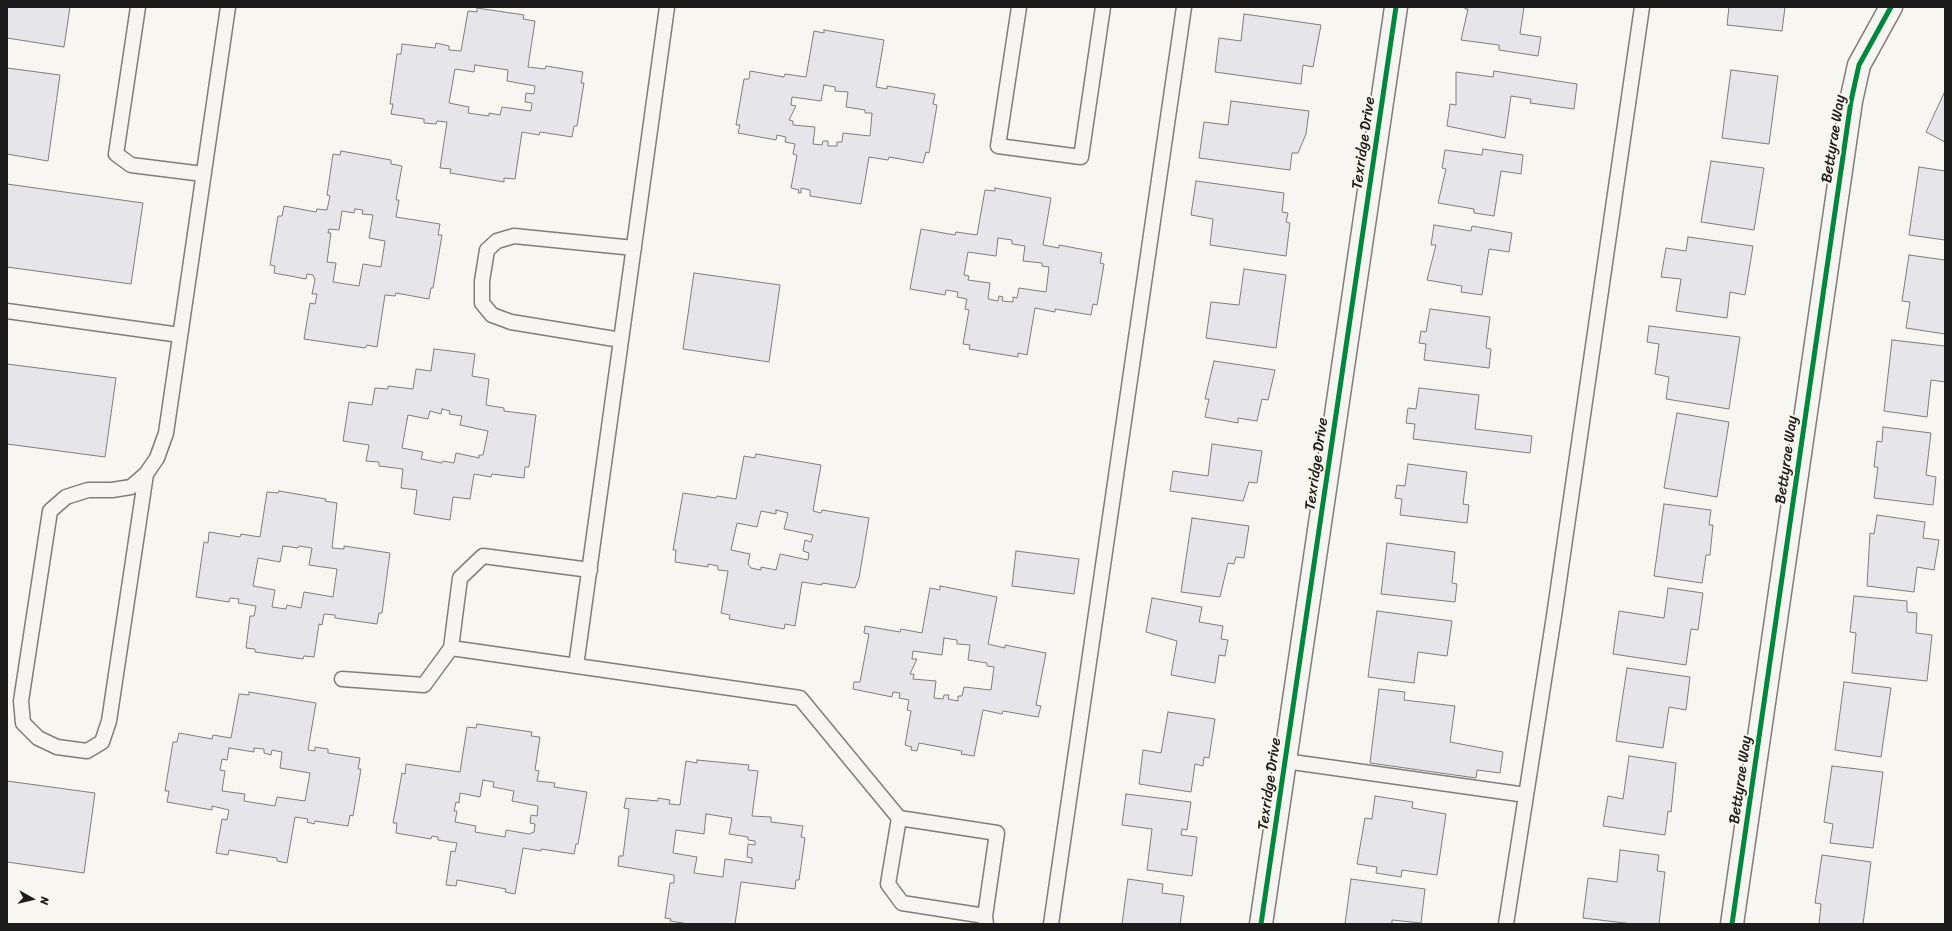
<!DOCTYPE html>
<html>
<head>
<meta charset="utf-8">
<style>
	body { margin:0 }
	#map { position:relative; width:1952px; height:931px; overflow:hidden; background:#f8f6f0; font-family:Sriracha,sans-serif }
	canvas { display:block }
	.frame { position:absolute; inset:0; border:8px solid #1c1c1c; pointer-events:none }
	.north { position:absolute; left:12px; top:879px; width:40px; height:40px; -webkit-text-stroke:3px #fbf7ec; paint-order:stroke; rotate:98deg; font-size:11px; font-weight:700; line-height:16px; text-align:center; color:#1c1c1c }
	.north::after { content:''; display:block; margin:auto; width:14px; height:18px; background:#1c1c1c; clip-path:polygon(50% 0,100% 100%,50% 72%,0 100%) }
</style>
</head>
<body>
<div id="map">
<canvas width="1952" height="931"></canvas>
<div class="frame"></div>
<div class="north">N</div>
</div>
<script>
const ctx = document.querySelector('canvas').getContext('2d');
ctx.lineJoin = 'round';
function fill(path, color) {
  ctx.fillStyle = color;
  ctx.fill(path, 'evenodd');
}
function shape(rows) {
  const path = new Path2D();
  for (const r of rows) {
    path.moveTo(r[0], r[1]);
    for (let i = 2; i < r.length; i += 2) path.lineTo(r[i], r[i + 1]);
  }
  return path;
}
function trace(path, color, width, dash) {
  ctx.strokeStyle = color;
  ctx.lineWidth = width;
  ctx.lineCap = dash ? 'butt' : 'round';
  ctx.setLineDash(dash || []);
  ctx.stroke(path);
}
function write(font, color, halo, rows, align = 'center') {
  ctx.font = font + ' Sriracha,sans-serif';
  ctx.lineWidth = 4;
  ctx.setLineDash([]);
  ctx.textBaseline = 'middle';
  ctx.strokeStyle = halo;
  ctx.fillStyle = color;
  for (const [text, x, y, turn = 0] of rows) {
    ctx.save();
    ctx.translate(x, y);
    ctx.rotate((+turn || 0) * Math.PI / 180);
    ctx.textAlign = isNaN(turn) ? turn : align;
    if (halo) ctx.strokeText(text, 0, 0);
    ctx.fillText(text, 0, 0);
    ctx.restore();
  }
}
const building = shape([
	[7,7,70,7,64,47,7,38,7,7],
	[1465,7,1524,7,1520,34,1541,37,1538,56,1499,50,1499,45,1461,40,1468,9,1465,9,1465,7],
	[1729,7,1785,7,1782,31,1727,25,1729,7],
	[477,8,524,15,523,19,535,21,528,67,545,69,546,66,583,72,581,83,584,83,577,126,574,126,572,137,540,132,539,135,522,132,515,179,504,178,504,182,450,173,451,169,440,168,447,122,437,121,436,124,424,123,424,119,391,114,393,104,390,104,397,54,401,54,402,44,435,48,436,43,449,46,449,50,461,51,468,11,477,12,477,8],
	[475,65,508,70,507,81,535,86,534,94,526,93,525,102,532,103,531,111,502,107,500,115,489,113,489,116,468,113,469,107,449,103,455,69,474,72,475,65],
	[1244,14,1321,25,1313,67,1303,65,1301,84,1215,72,1219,38,1241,41,1244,14],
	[824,30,884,40,876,87,887,89,887,86,935,94,933,104,937,105,929,153,926,152,923,163,889,157,888,160,869,157,861,204,810,196,810,190,801,188,801,193,798,193,799,190,791,188,797,155,793,154,795,144,785,142,786,137,777,135,776,140,738,133,740,125,736,125,744,79,749,79,750,71,784,77,785,74,806,77,814,31,824,33,824,30],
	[824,85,835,87,835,91,848,92,846,107,865,110,865,113,872,113,870,136,843,133,842,142,837,142,837,146,828,146,828,141,823,141,822,145,813,144,815,127,793,125,793,121,789,120,796,106,791,105,792,97,821,101,824,85],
	[7,68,60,75,48,161,7,154,7,68],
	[1731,70,1778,76,1769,144,1722,138,1731,70],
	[1494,71,1577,84,1574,109,1530,103,1531,99,1511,96,1505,138,1447,126,1450,104,1456,105,1456,72,1493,77,1494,71],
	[1945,91,1945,142,1926,132,1945,91],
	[1231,101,1309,111,1306,134,1298,153,1292,153,1290,170,1199,158,1204,122,1228,125,1231,101],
	[1483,149,1523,155,1521,174,1501,171,1494,216,1474,213,1474,209,1438,203,1446,169,1442,168,1445,150,1482,155,1483,149],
	[341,151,391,160,391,164,402,166,396,200,399,200,396,217,440,224,438,235,442,235,433,288,431,288,429,299,396,293,395,296,385,295,377,347,367,345,365,348,304,339,310,303,315,304,317,294,312,294,315,280,313,275,307,274,306,279,274,273,275,266,270,265,278,216,282,216,284,206,316,212,317,209,327,210,330,196,327,195,333,154,340,155,341,151],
	[355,209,363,210,362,214,373,215,369,238,385,241,381,267,363,264,359,286,333,282,336,263,327,262,331,233,328,233,329,229,339,230,342,211,354,213,355,209],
	[1711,161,1764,168,1754,230,1701,222,1711,161],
	[1919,167,1945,171,1945,240,1909,235,1919,167],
	[1196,181,1284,193,1282,212,1288,213,1286,222,1290,223,1286,256,1210,245,1213,219,1191,215,1196,181],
	[7,184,143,203,131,284,7,267,7,184],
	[995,188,1051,198,1043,245,1059,248,1059,245,1102,253,1100,263,1104,264,1097,305,1093,304,1091,315,1055,309,1055,312,1035,308,1027,355,1018,353,1018,357,969,349,970,345,963,344,969,310,965,309,967,299,957,297,958,292,946,290,945,295,910,289,921,229,955,235,956,232,977,235,985,190,995,191,995,188],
	[998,238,1012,240,1012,244,1025,246,1023,261,1042,263,1042,266,1049,267,1046,292,1019,288,1017,298,1013,297,1013,302,1002,301,1003,297,999,296,998,301,988,299,990,283,968,280,969,276,964,275,968,252,996,256,998,238],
	[1434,225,1471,231,1472,226,1512,233,1509,252,1489,249,1482,295,1461,292,1462,286,1427,280,1436,245,1431,245,1434,225],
	[1688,237,1753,246,1745,295,1730,292,1727,318,1676,311,1681,279,1661,277,1666,248,1686,251,1688,237],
	[1909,255,1945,260,1945,334,1906,328,1910,302,1902,301,1909,255],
	[1244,269,1286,275,1276,348,1206,338,1211,302,1239,305,1244,269],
	[694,273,780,285,769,362,683,349,694,273],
	[1430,309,1490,317,1486,348,1491,349,1489,368,1424,360,1426,344,1419,343,1421,331,1426,332,1430,309],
	[1649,326,1740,337,1729,409,1666,399,1669,377,1655,374,1659,344,1647,342,1649,326],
	[1892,340,1945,346,1945,382,1931,380,1927,417,1884,411,1892,340],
	[434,349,475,354,472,376,489,379,486,405,504,408,504,411,536,415,529,467,525,467,524,478,492,474,491,477,474,474,470,499,453,497,450,520,414,514,417,490,401,488,403,469,379,466,379,462,366,461,369,445,343,441,349,402,372,405,375,388,388,389,388,386,413,389,416,369,431,371,434,349],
	[442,409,450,411,449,414,462,416,460,425,488,431,483,455,479,455,479,458,456,453,454,463,443,461,442,463,421,459,423,452,402,448,408,415,428,419,430,411,441,414,442,409],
	[1214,361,1275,370,1268,400,1262,399,1257,421,1238,418,1238,423,1205,417,1209,399,1205,399,1214,361],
	[7,364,116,378,105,457,7,444,7,364],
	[1419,388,1479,395,1475,429,1532,436,1530,453,1413,439,1415,424,1406,423,1408,408,1416,409,1419,388],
	[1677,413,1729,422,1717,497,1664,488,1677,413],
	[1883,427,1931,433,1926,475,1936,477,1933,505,1874,498,1878,467,1874,467,1877,441,1882,442,1883,427],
	[1212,444,1262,451,1257,483,1249,482,1243,501,1170,491,1173,471,1208,476,1212,444],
	[756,454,821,465,813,511,821,513,822,510,869,518,859,578,855,588,822,583,822,585,802,582,795,626,785,624,784,629,729,619,730,615,721,613,728,571,718,570,718,566,708,564,708,567,675,562,676,550,673,550,683,493,716,498,717,496,736,499,744,456,755,458,756,454],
	[776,510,788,513,784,529,813,535,811,542,805,540,803,551,809,553,808,560,780,554,776,570,761,567,761,570,751,568,748,564,750,554,731,550,737,523,757,527,761,511,776,514,776,510],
	[1408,464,1467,472,1463,504,1469,505,1467,523,1400,515,1402,499,1395,498,1397,485,1405,486,1408,464],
	[279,491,326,499,325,501,337,503,332,548,344,549,344,546,390,553,382,613,379,613,377,624,335,618,335,615,324,614,322,625,319,624,314,657,304,656,303,659,255,652,255,649,246,648,250,616,254,616,256,606,238,603,239,599,230,598,229,602,196,597,204,542,208,543,209,532,240,537,241,534,260,537,267,492,278,493,279,491],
	[283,546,298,548,299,546,312,548,309,565,337,569,333,597,304,592,301,608,287,605,286,609,272,607,275,590,253,586,258,558,280,562,283,546],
	[1664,504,1711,510,1709,525,1713,525,1710,555,1706,555,1702,583,1654,576,1664,504],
	[1877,515,1925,522,1923,538,1939,540,1934,570,1917,567,1914,592,1867,586,1870,533,1874,534,1877,515],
	[1192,518,1249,526,1244,558,1236,557,1234,564,1228,563,1220,597,1181,592,1192,518],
	[1387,543,1455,552,1452,583,1457,584,1455,602,1381,594,1387,543],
	[1016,551,1079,559,1074,594,1012,586,1016,551],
	[940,586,997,597,988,644,1005,648,1005,645,1046,653,1036,705,1041,706,1038,717,1003,711,1002,714,983,710,974,756,961,754,962,751,919,743,917,751,911,750,912,747,905,745,911,711,907,710,909,700,899,698,900,693,893,692,892,697,853,689,854,682,860,682,869,634,864,633,865,626,900,632,901,629,922,633,930,588,940,590,940,586],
	[944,638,957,640,957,644,970,645,968,660,987,663,987,666,994,667,991,690,964,687,962,696,958,696,958,701,948,699,949,695,944,695,943,699,934,698,936,681,913,679,914,674,910,674,917,659,912,659,913,651,942,655,944,638],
	[1668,588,1703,593,1698,630,1691,629,1686,665,1613,654,1619,611,1664,618,1668,588],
	[1854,596,1907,601,1907,612,1917,613,1916,633,1932,635,1927,681,1852,673,1856,633,1850,632,1854,596],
	[1152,598,1202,607,1199,622,1223,626,1221,639,1228,640,1225,656,1219,655,1215,683,1171,675,1177,641,1146,632,1152,598],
	[1377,611,1452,621,1447,656,1418,652,1414,683,1368,677,1377,611],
	[1627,668,1690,677,1686,710,1669,707,1663,748,1616,741,1627,668],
	[1844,682,1891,688,1881,757,1835,750,1844,682],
	[1379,689,1405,692,1404,700,1455,706,1450,742,1503,752,1500,773,1477,770,1476,778,1370,763,1379,689],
	[249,692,316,703,308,750,315,751,315,747,328,749,328,753,360,758,358,769,361,769,353,816,350,815,348,826,315,821,314,824,307,822,308,819,295,817,287,863,277,861,277,858,229,850,228,855,216,853,222,819,227,820,229,810,212,806,212,810,167,802,169,791,165,791,173,742,177,742,179,733,212,739,213,735,231,738,239,694,249,695,249,692],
	[229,748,254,752,254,748,264,749,264,753,271,755,272,750,282,752,280,768,310,773,305,801,277,797,275,806,244,801,245,794,222,791,225,771,220,770,222,759,227,760,229,748],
	[1168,712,1215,719,1209,758,1204,757,1203,766,1195,764,1191,792,1139,784,1143,750,1161,753,1168,712],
	[477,724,532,732,531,736,540,737,535,770,539,771,537,781,555,783,554,787,587,792,578,844,576,844,574,854,541,849,541,851,523,848,515,894,505,892,506,889,457,880,456,886,446,885,451,851,455,852,457,843,438,840,438,837,432,836,431,839,396,833,397,823,393,823,402,773,405,774,406,764,460,772,467,727,476,728,477,724],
	[483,780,494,782,493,787,514,791,512,801,538,806,537,816,531,815,530,823,535,824,534,832,529,834,506,830,505,837,475,832,476,826,455,822,457,811,454,811,456,802,459,803,460,793,480,797,483,780],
	[1629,756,1676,763,1671,812,1668,811,1665,835,1603,826,1608,796,1623,799,1629,756],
	[697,760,749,765,748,770,758,771,752,816,771,817,771,822,803,826,801,837,805,838,799,880,796,880,795,889,741,882,735,924,689,924,670,921,671,919,665,918,670,883,674,883,674,875,618,866,619,856,623,856,629,809,624,808,626,798,658,801,658,798,670,800,669,804,680,805,686,761,697,763,697,760],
	[706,814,732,818,729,834,748,837,748,840,755,841,755,845,748,844,747,857,752,858,752,863,725,859,723,877,694,873,697,857,673,853,676,830,704,834,706,814],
	[1832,766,1883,772,1873,848,1830,843,1833,824,1824,822,1832,766],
	[7,781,95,793,84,873,7,862,7,781],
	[1126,794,1191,802,1187,830,1182,829,1181,835,1197,837,1192,876,1147,870,1152,829,1122,825,1126,794],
	[1375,796,1413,802,1412,808,1446,814,1437,875,1402,870,1401,877,1376,873,1377,867,1357,864,1365,818,1372,819,1375,796],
	[1620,850,1659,855,1657,871,1665,872,1659,924,1633,924,1583,918,1588,878,1617,882,1620,850],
	[1822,855,1871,862,1863,924,1819,924,1821,904,1815,903,1822,855],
	[1128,879,1163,884,1162,893,1184,896,1180,924,1122,924,1128,879],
	[1351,879,1425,889,1421,923,1392,920,1392,924,1345,924,1351,879]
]);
fill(building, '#e5e5ea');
trace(building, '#7f7e7b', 1);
const lane = shape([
	[138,7,116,154,131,165,203,174],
	[1019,7,998,146,1081,157,1103,7],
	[7,311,180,335],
	[621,340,511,322,492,315,482,303,482,281,487,250,497,241,514,236,634,248],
	[146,474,109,721,102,742,87,751,57,747,38,738,23,723,21,701,50,511,66,497,88,490,112,490,131,487,146,474,157,458,166,433,228,7],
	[451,648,800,698,899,818,888,884,902,903,985,916],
	[576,666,667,7],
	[342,679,424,685,451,648,460,578,483,556,590,570],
	[1285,761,1526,795],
	[899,818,997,833,985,916,986,924],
	[1051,924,1184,7],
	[1506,924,1554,616,1642,7]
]);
const street = shape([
	[1261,924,1396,7],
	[1732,924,1851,101,1859,65,1891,7]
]);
trace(lane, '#7f7e7b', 17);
trace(street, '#7f7e7b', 25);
trace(lane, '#f6f5f1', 14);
trace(street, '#f6f5f1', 22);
trace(shape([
	[1261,924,1396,7],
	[1732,924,1851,101,1859,65,1891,7]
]), '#00873e', 5);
write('15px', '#1c1c1c', '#fbf7ec', [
	["Bettyrae Way",1834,139,-81],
	["Texridge Drive",1364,143,-82],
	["Bettyrae Way",1787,460,-82],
	["Texridge Drive",1317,464,-82],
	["Bettyrae Way",1741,780,-82],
	["Texridge Drive",1270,784,-82]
]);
</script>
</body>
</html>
